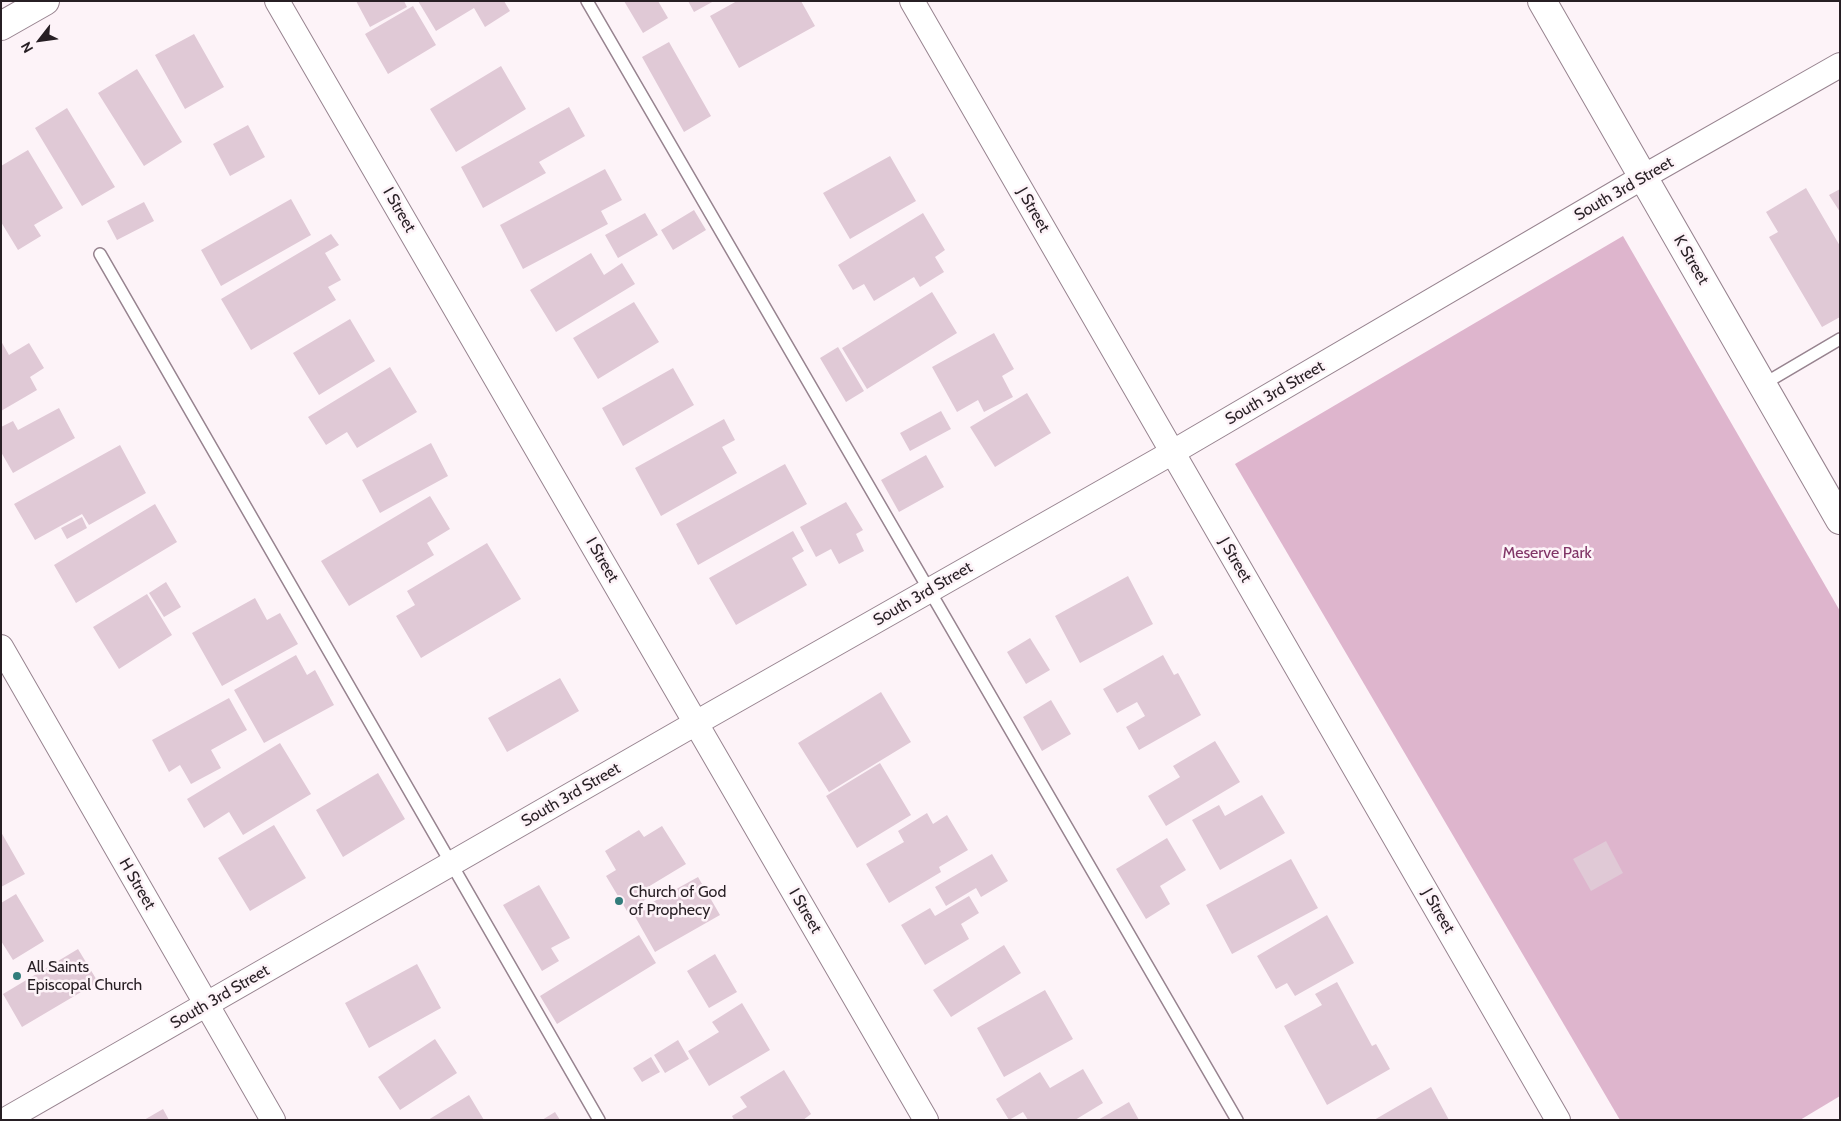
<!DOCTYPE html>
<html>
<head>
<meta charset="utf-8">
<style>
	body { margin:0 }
	#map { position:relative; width:1841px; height:1121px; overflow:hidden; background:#fdf3f8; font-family:Cabin,sans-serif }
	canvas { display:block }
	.frame { position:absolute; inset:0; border:2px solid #271f24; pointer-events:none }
	.north { position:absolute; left:15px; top:15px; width:50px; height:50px; -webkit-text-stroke:4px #fdf3f8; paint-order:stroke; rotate:240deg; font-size:14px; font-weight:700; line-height:20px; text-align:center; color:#271f24 }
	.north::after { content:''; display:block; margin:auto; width:18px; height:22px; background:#271f24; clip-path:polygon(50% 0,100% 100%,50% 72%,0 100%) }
</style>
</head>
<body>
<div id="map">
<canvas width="1841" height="1121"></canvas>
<div class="frame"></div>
<div class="north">N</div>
</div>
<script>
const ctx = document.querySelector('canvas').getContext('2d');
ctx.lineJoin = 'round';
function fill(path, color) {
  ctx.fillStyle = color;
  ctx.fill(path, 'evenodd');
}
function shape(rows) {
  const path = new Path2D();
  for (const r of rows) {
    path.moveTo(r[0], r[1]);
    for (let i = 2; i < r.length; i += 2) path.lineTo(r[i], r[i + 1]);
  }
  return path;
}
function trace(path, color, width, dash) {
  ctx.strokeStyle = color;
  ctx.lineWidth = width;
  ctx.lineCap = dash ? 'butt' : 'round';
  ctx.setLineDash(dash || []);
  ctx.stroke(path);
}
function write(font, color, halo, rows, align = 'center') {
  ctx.font = font + ' Cabin,sans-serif';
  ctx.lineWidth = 5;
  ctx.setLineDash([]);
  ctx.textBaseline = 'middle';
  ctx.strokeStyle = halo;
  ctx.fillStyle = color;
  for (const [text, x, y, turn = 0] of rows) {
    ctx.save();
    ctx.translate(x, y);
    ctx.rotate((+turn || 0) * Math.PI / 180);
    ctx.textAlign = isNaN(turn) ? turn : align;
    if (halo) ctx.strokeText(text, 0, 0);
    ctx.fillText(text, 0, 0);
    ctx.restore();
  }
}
fill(shape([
	[1623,236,1840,611,1840,1096,1800,1120,1620,1120,1235,464]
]), '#deb5cd');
fill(shape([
	[356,1,404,1,407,7,370,27],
	[418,1,504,1,510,11,485,27,474,8,436,31],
	[624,1,658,1,668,18,643,33],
	[688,1,714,1,694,12],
	[737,1,801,1,815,26,739,68,710,16],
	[413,6,436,45,388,74,365,34],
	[194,34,224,87,185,109,155,55],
	[669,42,711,116,684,132,642,57],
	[501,66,526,109,456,152,430,109],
	[137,69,182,142,144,166,98,93],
	[569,107,585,136,539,162,546,173,483,208,461,167],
	[67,108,115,187,82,206,35,128],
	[248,125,265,157,230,176,213,144],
	[28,150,63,208,34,225,41,236,18,250,1,222,1,166],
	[890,156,916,201,850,239,823,193],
	[605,169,622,200,601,211,608,224,523,269,500,225],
	[1806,188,1840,246,1840,317,1822,327,1769,237,1778,232,1766,212],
	[1840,189,1840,212,1829,195],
	[291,199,311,235,221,286,201,250],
	[144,202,154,221,117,240,107,221],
	[694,210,706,230,673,250,661,230],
	[645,213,658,235,618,258,605,235],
	[923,213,945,250,935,257,944,272,920,287,914,277,874,301,864,284,853,290,838,265],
	[331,234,339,245,325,253,341,280,328,287,336,300,251,350,221,299],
	[591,253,604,275,622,263,635,284,556,332,530,290],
	[932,292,957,333,867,389,842,348],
	[634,302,659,342,598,379,573,338],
	[350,319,375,361,319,395,293,353],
	[994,333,1014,369,1002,376,1013,397,984,412,978,400,957,412,932,367],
	[1,341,9,355,29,343,44,368,30,377,37,390,1,411],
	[838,347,864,391,846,402,820,358],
	[390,367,417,412,357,448,347,432,326,445,308,417],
	[673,368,694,405,623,446,602,408],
	[1027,393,1051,433,995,467,970,427],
	[59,408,75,438,13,473,1,452,1,427,13,421,18,430],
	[941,411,951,429,910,451,900,433],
	[724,419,735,440,722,447,737,473,661,516,635,468],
	[431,443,448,476,380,513,362,480],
	[120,445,146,493,89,525,82,514,35,540,14,504],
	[926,455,944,487,899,512,881,480],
	[785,464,807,504,698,565,676,524],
	[430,496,450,529,427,543,434,555,349,606,321,561],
	[846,502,863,530,856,534,864,551,839,564,831,549,816,557,800,527],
	[155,504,177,542,76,603,54,565],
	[82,517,87,528,67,539,61,528],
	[793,531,804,551,792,558,807,585,736,625,709,578],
	[487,543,521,599,421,658,396,616,415,605,407,591],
	[1128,576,1153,624,1080,663,1055,616],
	[166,582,181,607,164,617,149,593],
	[147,594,172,635,119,669,93,627],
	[255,598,267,620,280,613,298,644,222,686,192,633],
	[1030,638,1050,670,1026,684,1007,652],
	[296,655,307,675,315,670,334,705,264,743,234,690],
	[1163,655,1174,675,1178,673,1201,715,1139,750,1126,727,1145,716,1137,702,1117,713,1103,689],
	[560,678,579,711,507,752,488,718],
	[881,692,911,742,829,792,798,743],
	[229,698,247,730,211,750,221,768,191,784,180,765,169,772,152,740],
	[1051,700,1071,734,1042,751,1023,717],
	[1215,741,1240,782,1166,826,1148,796,1180,777,1173,766],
	[280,743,311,794,243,835,229,812,204,828,187,799],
	[880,763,911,815,857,848,826,796],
	[378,773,405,819,343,857,316,810],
	[1262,795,1285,833,1220,870,1192,820,1219,805,1225,816],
	[927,813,933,824,947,815,968,850,939,867,941,872,889,903,866,864,904,842,898,831],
	[274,825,306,878,250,911,218,858],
	[662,826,686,864,643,890,648,898,627,911,606,876,616,870,605,851,639,830,644,837],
	[1,832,25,874,1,887],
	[1167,838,1186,870,1160,886,1170,904,1146,919,1116,869],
	[1606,841,1623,873,1591,891,1573,859],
	[992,854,1008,881,981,897,976,888,946,906,935,887],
	[1291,859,1318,908,1232,954,1206,905],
	[698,877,720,915,655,952,633,913],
	[539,885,570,938,551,948,559,961,542,971,503,905],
	[16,894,44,941,13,960,1,941,1,903],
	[969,896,979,913,961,924,969,939,925,965,901,925,930,908,935,916],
	[1327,915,1354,963,1295,996,1287,983,1276,989,1257,956],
	[639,935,656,963,557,1024,540,996],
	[1004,945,1021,973,951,1017,933,990],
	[78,949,98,982,22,1027,3,994],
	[715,954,737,992,709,1008,687,971],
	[417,964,441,1008,369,1048,345,1003],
	[1337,982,1372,1046,1376,1044,1390,1069,1327,1105,1284,1026,1322,1005,1315,994],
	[1045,990,1073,1039,1004,1077,977,1028],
	[742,1003,770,1050,709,1086,688,1051,719,1032,712,1022],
	[435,1039,457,1073,400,1110,378,1077],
	[678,1040,689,1059,665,1073,654,1055],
	[651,1057,660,1072,642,1082,633,1068],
	[1083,1069,1103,1103,1075,1120,1028,1120,1023,1112,1009,1120,996,1099,1040,1072,1050,1088],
	[784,1070,811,1114,803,1120,734,1120,732,1116,747,1107,740,1097],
	[1431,1087,1449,1120,1374,1120],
	[469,1095,484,1120,428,1120],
	[1129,1102,1139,1120,1098,1120],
	[163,1109,169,1120,144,1120],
	[555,1112,560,1120,542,1120]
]), '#e0c9d6');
const lane = shape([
	[587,1,1237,1120],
	[100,254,599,1120],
	[1762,385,1840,339]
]);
const street = shape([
	[277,1,926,1120],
	[912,1,1558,1120],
	[1,647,273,1120],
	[5,1120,696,723,1173,452,1643,177,1840,65]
]);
const secondary = shape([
	[1542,1,1840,520],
	[1,26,45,1]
]);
trace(lane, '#97838f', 14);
trace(street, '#97838f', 26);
trace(secondary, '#97838f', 30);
trace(lane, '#fff', 11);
trace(street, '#fff', 24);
trace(secondary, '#fff', 28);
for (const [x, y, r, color] of [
	[619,901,5,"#327c7b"],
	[17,976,5,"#327c7b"]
]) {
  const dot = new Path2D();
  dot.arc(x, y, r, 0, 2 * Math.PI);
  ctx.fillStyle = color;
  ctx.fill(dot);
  trace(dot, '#fdf3f8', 2);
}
write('16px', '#271f24', '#fdf3f8', [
	["South 3rd Street",1624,189,-30],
	["I Street",399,210,60],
	["J Street",1033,210,60],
	["K Street",1691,260,60],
	["South 3rd Street",1275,393,-30],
	["I Street",602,560,60],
	["J Street",1235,560,60],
	["South 3rd Street",923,594,-30],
	["South 3rd Street",571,795,-30],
	["H Street",137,884,60],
	["I Street",805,911,60],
	["J Street",1438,911,60],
	["South 3rd Street",220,997,-30]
]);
write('16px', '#813567', '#fdf3f8', [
	["Meserve Park",1547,553]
]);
write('16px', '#271f24', '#fdf3f8', [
	["Church of God",629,892],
	["of Prophecy",629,910],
	["All Saints",27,967],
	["Episcopal Church",27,985]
], 'left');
</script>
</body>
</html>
